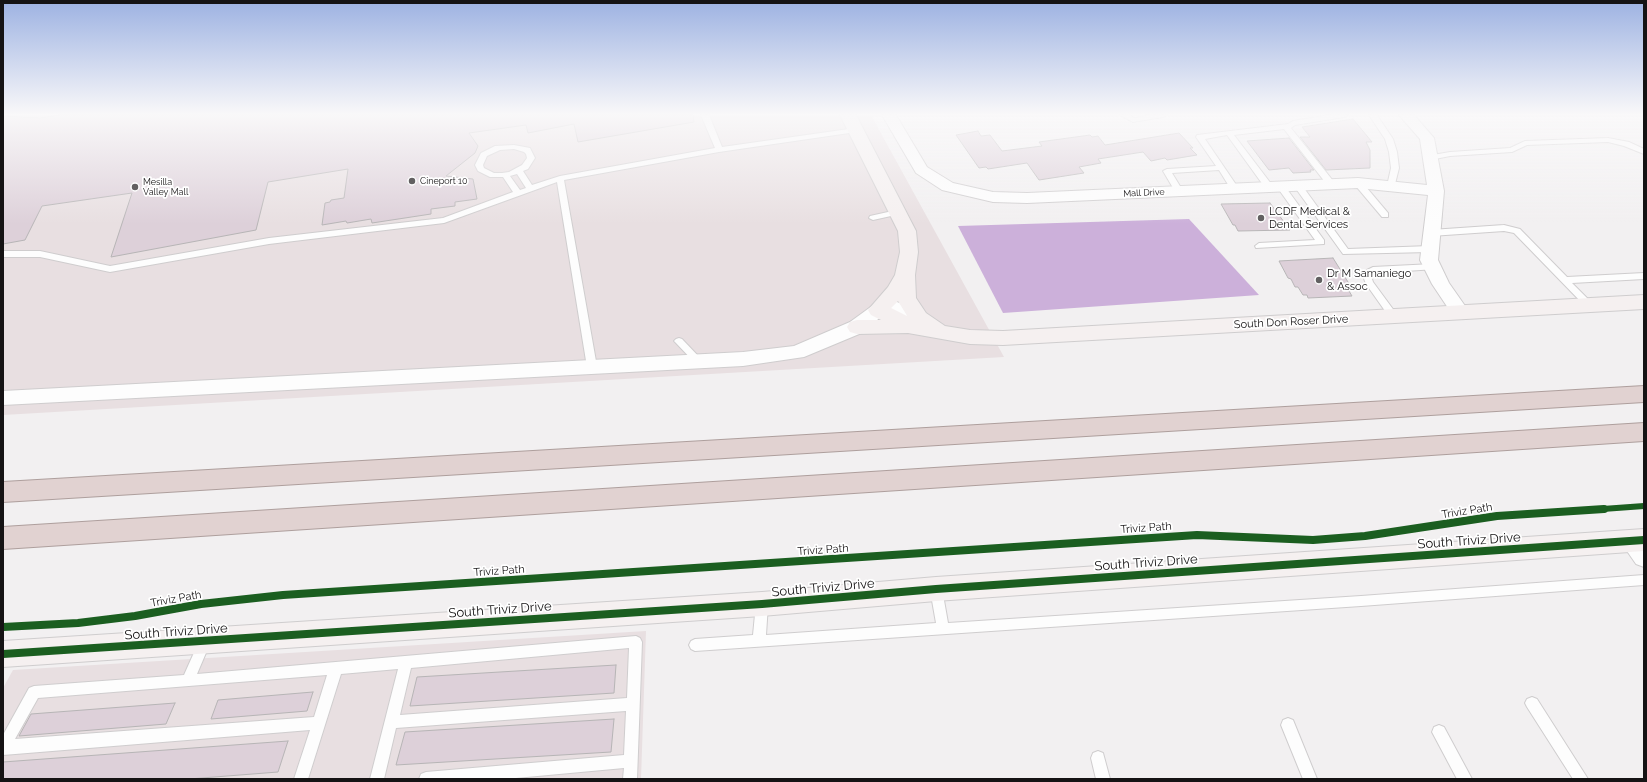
<!DOCTYPE html>
<html>
<head>
<meta charset="utf-8">
<style>
	body { margin:0 }
	#map { position:relative; width:1647px; height:782px; overflow:hidden; background:#f2f0f1; font-family:Raleway,sans-serif }
	canvas { display:block }
	.frame { position:absolute; inset:0; border:4px solid #151314; pointer-events:none }
</style>
</head>
<body>
<div id="map">
<canvas width="1647" height="782"></canvas>
<div class="frame"></div>
</div>
<script>
const ctx = document.querySelector('canvas').getContext('2d');
ctx.lineJoin = 'round';
function fill(path, color) {
  ctx.fillStyle = color;
  ctx.fill(path, 'evenodd');
}
function shape(rows) {
  const path = new Path2D();
  for (const r of rows) {
    path.moveTo(r[0], r[1]);
    for (let i = 2; i < r.length; i += 2) path.lineTo(r[i], r[i + 1]);
  }
  return path;
}
function trace(path, color, width, dash) {
  ctx.strokeStyle = color;
  ctx.lineWidth = width;
  ctx.lineCap = dash ? 'butt' : 'round';
  ctx.setLineDash(dash || []);
  ctx.stroke(path);
}
function write(font, color, halo, rows, align = 'center') {
  ctx.font = font + ' Raleway,sans-serif';
  ctx.lineWidth = 3.5;
  ctx.setLineDash([]);
  ctx.textBaseline = 'middle';
  ctx.strokeStyle = halo;
  ctx.fillStyle = color;
  for (const [text, x, y, turn = 0] of rows) {
    ctx.save();
    ctx.translate(x, y);
    ctx.rotate((+turn || 0) * Math.PI / 180);
    ctx.textAlign = isNaN(turn) ? turn : align;
    if (halo) ctx.strokeText(text, 0, 0);
    ctx.fillText(text, 0, 0);
    ctx.restore();
  }
}
fill(shape([
	[3,115,871,115,1004,357,3,415],
	[646,631,641,779,3,779,3,688,13,670]
]), '#e8dfe1');
fill(shape([
	[1189,219,1259,295,1003,313,958,226]
]), '#ccb0da');
const building = shape([
	[60,115,693,115,694,122,578,142,574,124,528,133,526,125,469,133,478,146,475,153,446,176,473,179,477,199,455,202,455,206,431,209,431,214,372,223,371,219,347,223,346,221,322,225,325,203,330,202,331,200,344,198,348,169,268,182,256,230,111,257,132,193,42,206,25,240,3,244,3,116,40,118,60,115],
	[1353,119,1372,142,1366,142,1370,150,1370,168,1326,170,1300,137,1310,137,1302,127,1353,119],
	[978,131,981,136,990,135,1002,151,1042,146,1039,142,1090,135,1092,137,1098,136,1105,145,1179,133,1193,148,1190,148,1197,155,1167,160,1165,158,1151,161,1143,152,1098,159,1101,163,1079,167,1084,173,1039,180,1027,163,988,169,986,167,979,168,956,135,978,131],
	[1289,138,1314,170,1310,170,1311,172,1293,173,1289,168,1269,170,1247,141,1289,138],
	[1270,203,1290,230,1238,231,1235,225,1233,225,1221,204,1270,203],
	[1333,258,1353,290,1349,291,1352,296,1308,298,1307,295,1303,295,1298,287,1295,287,1291,279,1288,278,1279,261,1333,258],
	[616,665,614,693,410,706,417,677,616,665],
	[313,692,307,711,211,719,218,700,313,692],
	[175,703,166,724,19,736,31,714,175,703],
	[614,719,611,752,396,765,405,732,614,719],
	[288,741,278,772,189,779,3,779,3,762,288,741]
]);
fill(building, '#ddd0d9');
trace(building, '#b7b5b6', 1);
const lane = shape([
	[701,115,709,115,722,147,856,128,860,130,856,132,719,152,564,180,597,367,592,370,587,367,557,182,444,223,269,244,110,272,40,257,3,257,3,251,40,251,110,266,269,238,443,218,513,192,503,177,490,177,478,171,475,165,481,153,495,146,514,145,530,148,535,158,528,169,523,171,532,185,560,176,715,148,701,115],
	[514,149,524,152,526,154,527,158,522,165,509,172,502,173,494,173,484,168,483,165,487,156,500,150,514,149],
	[517,174,526,188,520,190,510,176,517,174],
	[1120,115,1129,115,1134,118,1150,115,1167,115,1163,117,1133,122,1120,115],
	[1330,115,1348,115,1344,117,1295,125,1291,128,1334,182,1334,186,1328,186,1284,129,1234,135,1272,185,1272,189,1266,189,1227,135,1205,139,1239,189,1238,191,1232,191,1219,170,1172,173,1183,191,1179,193,1176,193,1163,171,1167,169,1216,166,1196,137,1197,135,1288,124,1293,121,1330,115],
	[1369,115,1377,115,1393,139,1397,152,1399,168,1394,188,1391,188,1387,186,1391,168,1389,152,1385,139,1369,115],
	[1608,138,1629,142,1644,149,1644,154,1624,146,1608,142,1527,145,1512,152,1450,156,1430,160,1426,158,1427,156,1450,152,1510,148,1525,141,1608,138],
	[1355,181,1361,181,1388,213,1388,217,1382,217,1355,185,1355,181],
	[1295,184,1301,184,1348,249,1430,246,1434,249,1430,252,1343,254,1294,186,1295,184],
	[1278,185,1284,185,1324,240,1324,244,1256,248,1255,246,1259,243,1315,240,1277,187,1278,185],
	[897,210,900,210,900,214,873,220,869,218,870,216,897,210],
	[1504,225,1520,229,1567,277,1644,273,1644,279,1572,283,1594,305,1592,307,1589,308,1586,307,1514,233,1504,231,1431,236,1427,233,1431,230,1504,225],
	[1433,264,1437,267,1436,269,1375,273,1371,276,1373,282,1398,316,1393,319,1390,318,1366,284,1363,276,1367,270,1373,267,1433,264],
	[679,338,682,339,702,360,704,362,702,364,696,364,676,343,674,341,676,339,679,338],
	[1644,575,1644,585,1361,606,695,651,691,649,689,645,691,641,695,639,753,635,756,604,758,600,762,599,766,600,768,604,766,635,936,623,930,589,932,585,936,584,940,585,942,589,948,623,1361,596,1644,575],
	[205,635,209,637,211,641,197,674,636,636,640,638,642,642,637,779,623,779,624,768,505,779,419,779,421,774,426,772,624,755,626,711,396,728,384,779,370,779,398,669,341,674,308,779,294,779,310,730,3,755,3,735,29,688,34,686,184,675,201,637,205,635],
	[629,648,627,698,400,715,411,668,629,648],
	[327,675,314,717,15,739,38,698,327,675],
	[1532,697,1537,699,1588,779,1573,779,1527,707,1525,703,1527,699,1532,697],
	[1288,718,1293,720,1317,779,1303,779,1281,725,1283,720,1288,718],
	[1439,725,1444,727,1472,779,1457,779,1432,732,1434,727,1439,725],
	[1098,751,1103,753,1110,779,1096,779,1091,758,1093,753,1098,751]
]);
const street = shape([
	[882,115,896,115,927,167,953,183,993,192,1027,193,1358,178,1427,185,1420,139,1399,115,1414,115,1434,138,1444,191,1438,260,1449,283,1470,313,1468,317,1461,319,1454,317,1432,284,1420,260,1428,195,1358,188,1027,203,993,202,942,190,916,173,882,115],
	[885,297,926,314,928,318,926,322,919,324,887,311,864,332,804,357,743,366,3,405,3,391,743,352,794,346,850,322,872,306,877,304,879,299,885,297],
	[1632,531,1640,534,1644,539,1644,567,1636,564,1620,541,1624,534,1632,531]
]);
const secondary = shape([
	[840,115,856,115,916,231,918,252,915,275,916,298,926,313,945,326,970,330,1003,331,1644,295,1644,309,1003,345,970,344,908,333,857,334,850,332,847,327,850,322,857,320,881,320,871,315,868,310,888,287,895,275,900,252,898,231,840,115],
	[898,301,906,314,907,316,891,308,898,301],
	[1644,529,1644,551,936,601,762,616,3,667,3,641,762,592,936,577,1644,529]
]);
const highway = shape([
	[1644,386,1644,402,3,502,3,482,1644,386],
	[1644,423,1644,441,3,549,3,527,1644,423]
]);
trace(lane, '#cfcdce', 2);
trace(street, '#cfcdce', 2);
trace(secondary, '#cfcdce', 2);
trace(highway, '#ae9f9d', 2);
fill(lane, '#fdfdfd');
fill(street, '#fdfdfd');
fill(secondary, '#f5f0f0');
fill(highway, '#e1d2d1');
trace(shape([
	[1589,510,1644,506]
]), '#1b5e20', 6);
trace(shape([
	[3,627,78,623,135,616,201,604,283,595,1197,535,1313,540,1365,536,1497,516,1604,509],
	[3,654,762,604,936,589,1644,540]
]), '#1b5e20', 8);
const sky = ctx.createLinearGradient(0, 0, 0, 224);
sky.addColorStop(0, '#9db2e2');
sky.addColorStop(0.51, '#f9f8f9');
sky.addColorStop(1, '#f9f8f900');
ctx.fillStyle = sky;
ctx.fillRect(0, 0, 1647, 224);
for (const [x, y, r, color] of [
	[412,181,4,"#626061"],
	[135,187,4,"#626061"],
	[1261,218,4,"#626061"],
	[1319,280,4,"#626061"]
]) {
  const dot = new Path2D();
  dot.arc(x, y, r, 0, 2 * Math.PI);
  ctx.fillStyle = color;
  ctx.fill(dot);
  trace(dot, '#fff', 1.5);
}
write('9px', '#151314', '#fff', [
	["Cineport 10",420,181],
	["Mesilla",143,182],
	["Valley Mall",143,192]
], 'left');
write('9px', '#151314', '#fff', [
	["Mall Drive",1144,193,-3]
]);
write('11px', '#151314', '#fff', [
	["LCDF Medical &",1269,212],
	["Dental Services",1269,225],
	["Dr M Samaniego",1327,274],
	["& Assoc",1327,287]
], 'left');
write('11px', '#151314', '#fff', [
	["South Don Roser Drive",1291,322,-3],
	["Triviz Path",1467,511,-9],
	["Triviz Path",1146,528,-4],
	["Triviz Path",823,550,-4],
	["Triviz Path",499,571,-4],
	["Triviz Path",176,599,-10]
]);
write('13px', '#151314', '#fff', [
	["South Triviz Drive",1469,541,-4],
	["South Triviz Drive",1146,563,-4],
	["South Triviz Drive",823,588,-5],
	["South Triviz Drive",500,610,-4],
	["South Triviz Drive",176,632,-4]
]);
</script>
</body>
</html>
